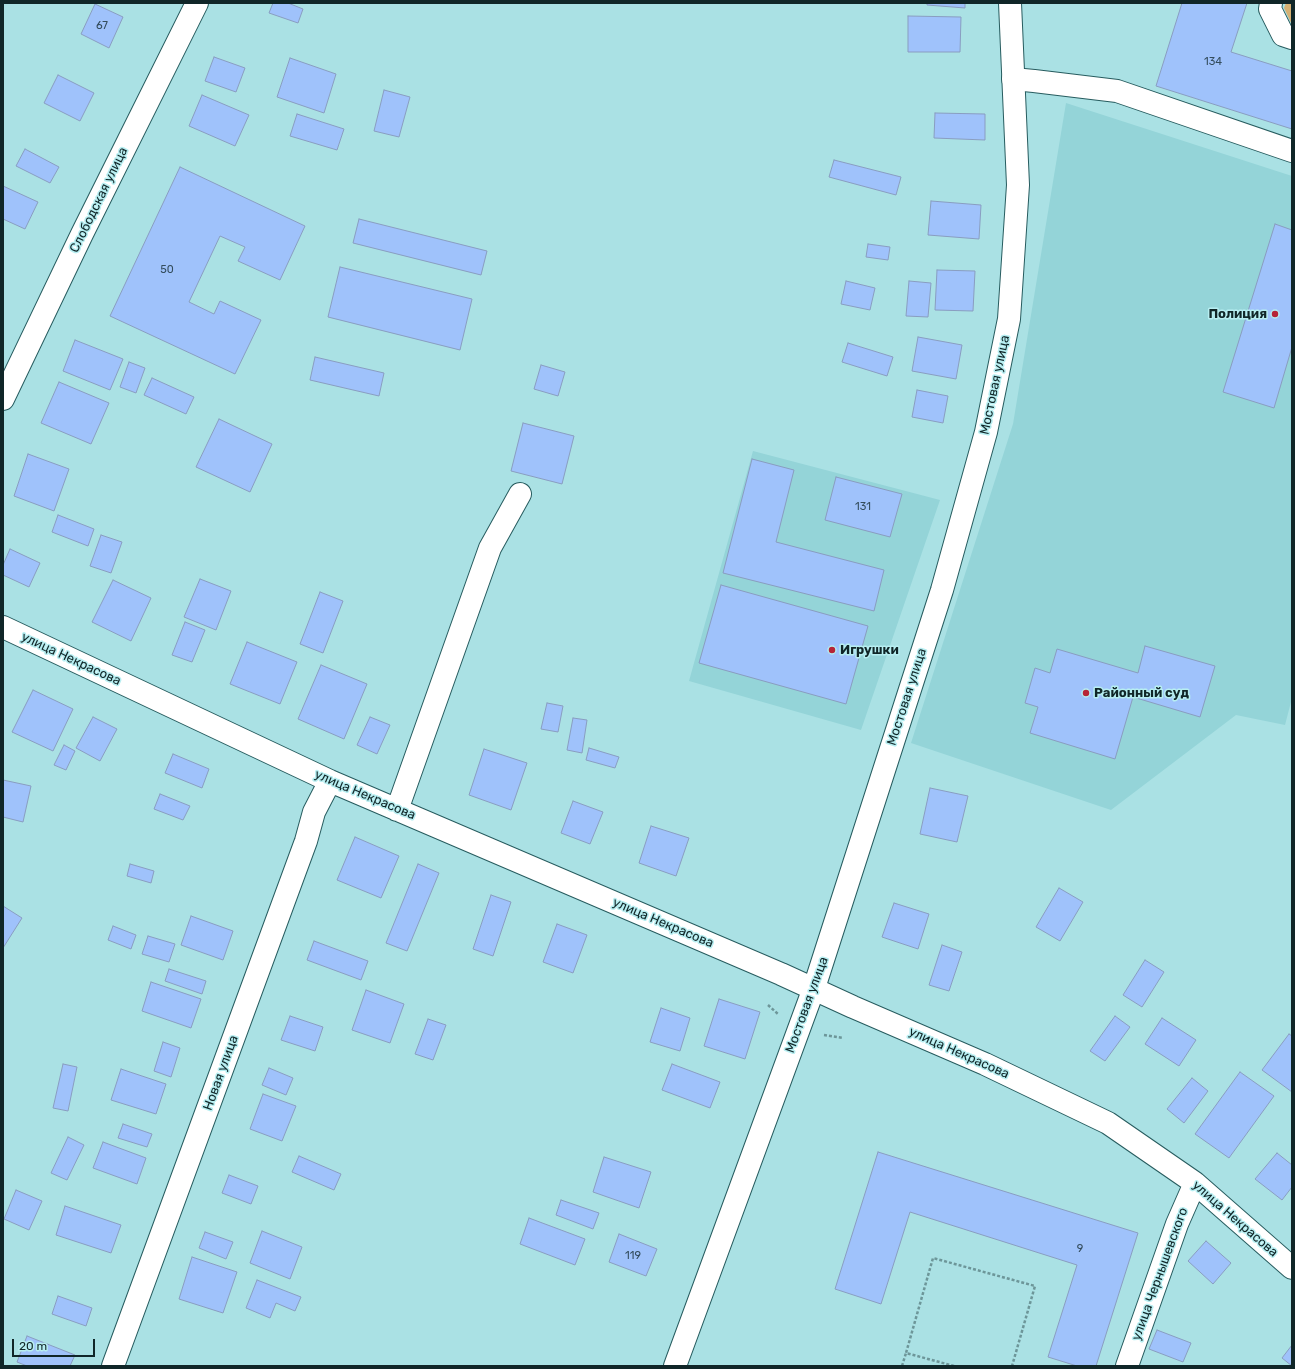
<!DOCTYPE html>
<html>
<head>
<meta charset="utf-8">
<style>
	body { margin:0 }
	#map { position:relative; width:1295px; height:1369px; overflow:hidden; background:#aae1e4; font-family:Rubik,sans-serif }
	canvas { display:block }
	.frame { position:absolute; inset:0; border:4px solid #102628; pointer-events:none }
	.scale { position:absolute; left:12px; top:1339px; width:83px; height:18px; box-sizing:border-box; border:2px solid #102628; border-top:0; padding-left:5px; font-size:12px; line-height:14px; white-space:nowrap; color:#102628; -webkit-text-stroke:3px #b7eef1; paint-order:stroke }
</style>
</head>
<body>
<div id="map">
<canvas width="1295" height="1369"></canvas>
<div class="frame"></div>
<div class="scale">20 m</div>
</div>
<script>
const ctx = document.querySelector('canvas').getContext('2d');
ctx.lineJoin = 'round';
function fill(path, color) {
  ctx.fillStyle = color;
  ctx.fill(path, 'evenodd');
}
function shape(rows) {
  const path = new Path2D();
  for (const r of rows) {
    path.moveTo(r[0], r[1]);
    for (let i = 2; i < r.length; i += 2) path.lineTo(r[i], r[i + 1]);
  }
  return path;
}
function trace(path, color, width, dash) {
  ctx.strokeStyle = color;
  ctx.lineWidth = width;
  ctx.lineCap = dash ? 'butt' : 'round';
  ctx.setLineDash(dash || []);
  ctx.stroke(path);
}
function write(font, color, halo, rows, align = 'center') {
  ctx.font = font + ' Rubik,sans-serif';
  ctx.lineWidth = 3;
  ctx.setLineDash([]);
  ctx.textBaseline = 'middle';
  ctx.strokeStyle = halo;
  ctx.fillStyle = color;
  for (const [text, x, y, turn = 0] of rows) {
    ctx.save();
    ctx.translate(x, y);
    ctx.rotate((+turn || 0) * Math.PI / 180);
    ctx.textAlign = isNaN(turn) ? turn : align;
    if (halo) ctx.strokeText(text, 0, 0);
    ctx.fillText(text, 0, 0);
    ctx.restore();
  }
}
fill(shape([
	[1066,103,1292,176,1292,698,1285,725,1236,715,1111,810,911,743,1013,424],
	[753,451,940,500,861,730,689,681]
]), '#94d4d8');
fill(shape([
	[1286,3,1292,3,1292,25,1284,8]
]), '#d5b174');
const building = shape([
	[273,3,288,3,303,9,298,23,269,13,273,3],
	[927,3,965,3,965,8,927,5,927,3],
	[1182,3,1247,3,1231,52,1292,71,1292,129,1156,86,1182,3],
	[95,4,123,17,109,48,81,34,95,4],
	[908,16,961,17,960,52,908,52,908,16],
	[214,57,245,68,236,92,205,81,214,57],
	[290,58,336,74,324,113,277,97,290,58],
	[58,75,94,93,80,121,44,103,58,75],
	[384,90,410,97,399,137,374,131,384,90],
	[202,95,249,115,235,146,189,126,202,95],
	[935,113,985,114,985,140,934,138,935,113],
	[297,114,344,129,337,150,290,136,297,114],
	[25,149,59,167,50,183,16,166,25,149],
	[834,160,901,177,896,195,829,177,834,160],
	[180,167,305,226,280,280,238,261,245,247,220,236,189,302,214,314,220,301,261,320,235,374,110,316,180,167],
	[3,186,38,202,25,229,3,219,3,186],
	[931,201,981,205,979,239,928,235,931,201],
	[359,219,487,251,481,275,353,243,359,219],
	[1275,224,1292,230,1292,347,1274,408,1223,392,1275,224],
	[868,244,890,247,888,260,866,257,868,244],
	[340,267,472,299,460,350,328,317,340,267],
	[937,270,975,271,973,311,935,310,937,270],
	[846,281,875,288,870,310,841,304,846,281],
	[909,281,931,283,928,317,906,316,909,281],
	[918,337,962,345,956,379,912,371,918,337],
	[75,340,123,359,110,390,63,371,75,340],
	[848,343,893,357,887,376,842,362,848,343],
	[315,357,384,373,379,396,310,380,315,357],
	[129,362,145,368,136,393,120,387,129,362],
	[541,365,565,372,558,396,534,389,541,365],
	[152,378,194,397,186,414,144,395,152,378],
	[59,382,109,403,91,444,41,423,59,382],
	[917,390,948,396,943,423,912,417,917,390],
	[219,419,272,444,250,492,196,467,219,419],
	[523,423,574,436,562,484,511,471,523,423],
	[28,454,69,469,54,511,14,496,28,454],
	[752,459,794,470,776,542,884,570,874,611,723,573,752,459],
	[836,477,902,494,890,537,825,520,836,477],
	[58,515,94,529,88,546,52,532,58,515],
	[101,535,122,542,111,573,90,566,101,535],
	[10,549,40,563,29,587,3,575,3,565,10,549],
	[200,579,231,591,216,630,184,617,200,579],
	[113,580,151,598,131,641,92,622,113,580],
	[721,585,868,626,846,704,699,663,721,585],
	[320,592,343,601,323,653,300,644,320,592],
	[185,622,205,630,192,662,172,655,185,622],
	[247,642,297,662,280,704,230,684,247,642],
	[1145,646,1215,666,1200,717,1133,697,1115,759,1030,733,1038,707,1025,703,1035,668,1050,673,1057,649,1138,673,1145,646],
	[321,665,367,684,344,739,298,719,321,665],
	[33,690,73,709,53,751,12,732,33,690],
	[547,703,563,706,558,732,541,729,547,703],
	[93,717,117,729,100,761,76,748,93,717],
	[370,717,390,725,377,754,357,745,370,717],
	[573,718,587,720,582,753,567,750,573,718],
	[64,745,75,751,66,770,54,765,64,745],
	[589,748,619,757,615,768,586,760,589,748],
	[484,749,527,763,511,810,469,795,484,749],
	[173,754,209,769,202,788,165,773,173,754],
	[3,780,31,786,23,822,3,817,3,780],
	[930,788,968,796,957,842,920,834,930,788],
	[160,794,190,806,183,820,154,809,160,794],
	[573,801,603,812,590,844,561,833,573,801],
	[651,826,689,838,676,876,639,863,651,826],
	[355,837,399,856,381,898,337,880,355,837],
	[130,864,154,871,151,883,127,876,130,864],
	[418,864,439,873,407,951,386,943,418,864],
	[1059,888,1083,902,1060,941,1036,927,1059,888],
	[491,895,511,902,493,956,473,949,491,895],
	[894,903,929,914,918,949,882,937,894,903],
	[3,906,22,918,3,948,3,906],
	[191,916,233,931,223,960,181,945,191,916],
	[557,924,587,935,573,973,543,962,557,924],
	[113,926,136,935,131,949,108,940,113,926],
	[148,936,175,944,169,962,142,954,148,936],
	[314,941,368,961,361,980,307,960,314,941],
	[942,945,962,952,949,991,929,985,942,945],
	[1145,960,1164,972,1142,1007,1123,995,1145,960],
	[169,969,206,981,202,994,165,981,169,969],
	[151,982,201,999,191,1028,142,1011,151,982],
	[366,990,404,1004,390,1043,352,1030,366,990],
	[719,999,760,1012,745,1059,704,1046,719,999],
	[661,1008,690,1018,680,1051,650,1042,661,1008],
	[290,1016,323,1027,315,1051,281,1040,290,1016],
	[1115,1016,1130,1027,1105,1061,1090,1051,1115,1016],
	[1162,1018,1196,1040,1179,1066,1145,1044,1162,1018],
	[428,1019,446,1025,433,1060,415,1054,428,1019],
	[1289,1034,1292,1036,1292,1092,1262,1070,1289,1034],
	[163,1042,180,1048,171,1077,154,1071,163,1042],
	[63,1064,77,1067,68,1111,53,1108,63,1064],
	[672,1064,720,1082,710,1108,662,1090,672,1064],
	[269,1068,293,1078,286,1095,262,1085,269,1068],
	[121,1069,166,1084,156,1114,111,1100,121,1069],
	[1240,1072,1274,1096,1229,1158,1195,1134,1240,1072],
	[1192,1078,1208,1091,1184,1123,1167,1109,1192,1078],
	[263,1094,296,1106,282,1141,250,1129,263,1094],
	[123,1124,152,1134,147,1147,118,1138,123,1124],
	[68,1137,84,1145,67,1180,51,1173,68,1137],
	[103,1142,146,1158,137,1184,93,1168,103,1142],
	[878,1152,1138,1233,1096,1366,1077,1366,1048,1357,1077,1265,910,1212,881,1304,835,1289,878,1152],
	[1277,1153,1292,1165,1292,1187,1282,1200,1255,1179,1277,1153],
	[299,1156,341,1174,334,1190,292,1172,299,1156],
	[604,1157,651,1172,639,1208,593,1192,604,1157],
	[229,1175,258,1186,251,1204,222,1193,229,1175],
	[16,1190,42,1201,29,1230,4,1219,16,1190],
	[561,1200,599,1213,593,1229,556,1215,561,1200],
	[65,1206,121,1225,111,1253,56,1235,65,1206],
	[529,1218,585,1239,575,1265,520,1244,529,1218],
	[262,1231,302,1247,290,1279,250,1263,262,1231],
	[205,1232,233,1242,226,1259,199,1248,205,1232],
	[619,1234,657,1249,646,1276,609,1262,619,1234],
	[1206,1241,1231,1263,1213,1284,1188,1261,1206,1241],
	[192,1257,237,1272,223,1313,179,1299,192,1257],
	[257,1280,301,1297,295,1311,276,1303,270,1318,246,1308,257,1280],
	[58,1296,92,1308,86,1326,52,1314,58,1296],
	[1157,1330,1191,1343,1183,1362,1149,1349,1157,1330],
	[27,1336,75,1355,70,1366,27,1366,17,1362,27,1336],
	[1292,1345,1292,1366,1282,1358,1292,1345]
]);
fill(building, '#9fc2fb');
trace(building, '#899dc0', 1);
const minor = shape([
	[1271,3,1270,9,1283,35,1292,38],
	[1013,79,1034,81,1117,91,1292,151],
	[3,399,82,234,197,3],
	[3,627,330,781,781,974,853,1007,985,1064,1108,1123,1195,1183,1292,1268],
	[397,810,490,548,520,494],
	[113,1366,306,841,314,812,330,781],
	[1127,1366,1177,1224,1195,1183]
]);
const major = shape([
	[675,1366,814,988,942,590,986,432,1009,319,1018,185,1010,3]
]);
trace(minor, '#275c5f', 24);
trace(major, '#275c5f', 24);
trace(shape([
	[768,1005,778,1014],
	[824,1035,843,1038],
	[902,1366,906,1353],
	[954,1366,906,1353,933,1258,1035,1286,1012,1366]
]), '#6d9699', 2.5, [3, 2]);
trace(minor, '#fff', 22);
trace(major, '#fff', 22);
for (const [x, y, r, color] of [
	[1275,314,4,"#b62436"],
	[832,650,4,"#b62436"],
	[1086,693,4,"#b62436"]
]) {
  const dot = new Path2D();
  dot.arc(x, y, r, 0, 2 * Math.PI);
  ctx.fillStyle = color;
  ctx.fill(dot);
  trace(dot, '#b7eef1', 1.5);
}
write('11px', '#344d5d', null, [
	["67",102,26],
	["134",1213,62],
	["50",167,270],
	["131",863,507],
	["9",1080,1249],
	["119",633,1256]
]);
write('13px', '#102628', '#b7eef1', [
	["Слободская улица",99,200,-64],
	["Мостовая улица",995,385,-78],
	["улица Некрасова",71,659,25],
	["Мостовая улица",907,697,-72],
	["улица Некрасова",365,795,23],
	["улица Некрасова",663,923,23],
	["Мостовая улица",807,1005,-70],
	["улица Некрасова",959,1053,24],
	["Новая улица",221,1073,-70],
	["улица Некрасова",1235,1219,41],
	["улица Чернышевского",1160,1274,-70]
]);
write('bold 13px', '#102628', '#b7eef1', [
	["Полиция",1267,314,"right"],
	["Игрушки",840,650],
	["Районный суд",1094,693]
], 'left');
</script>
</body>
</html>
